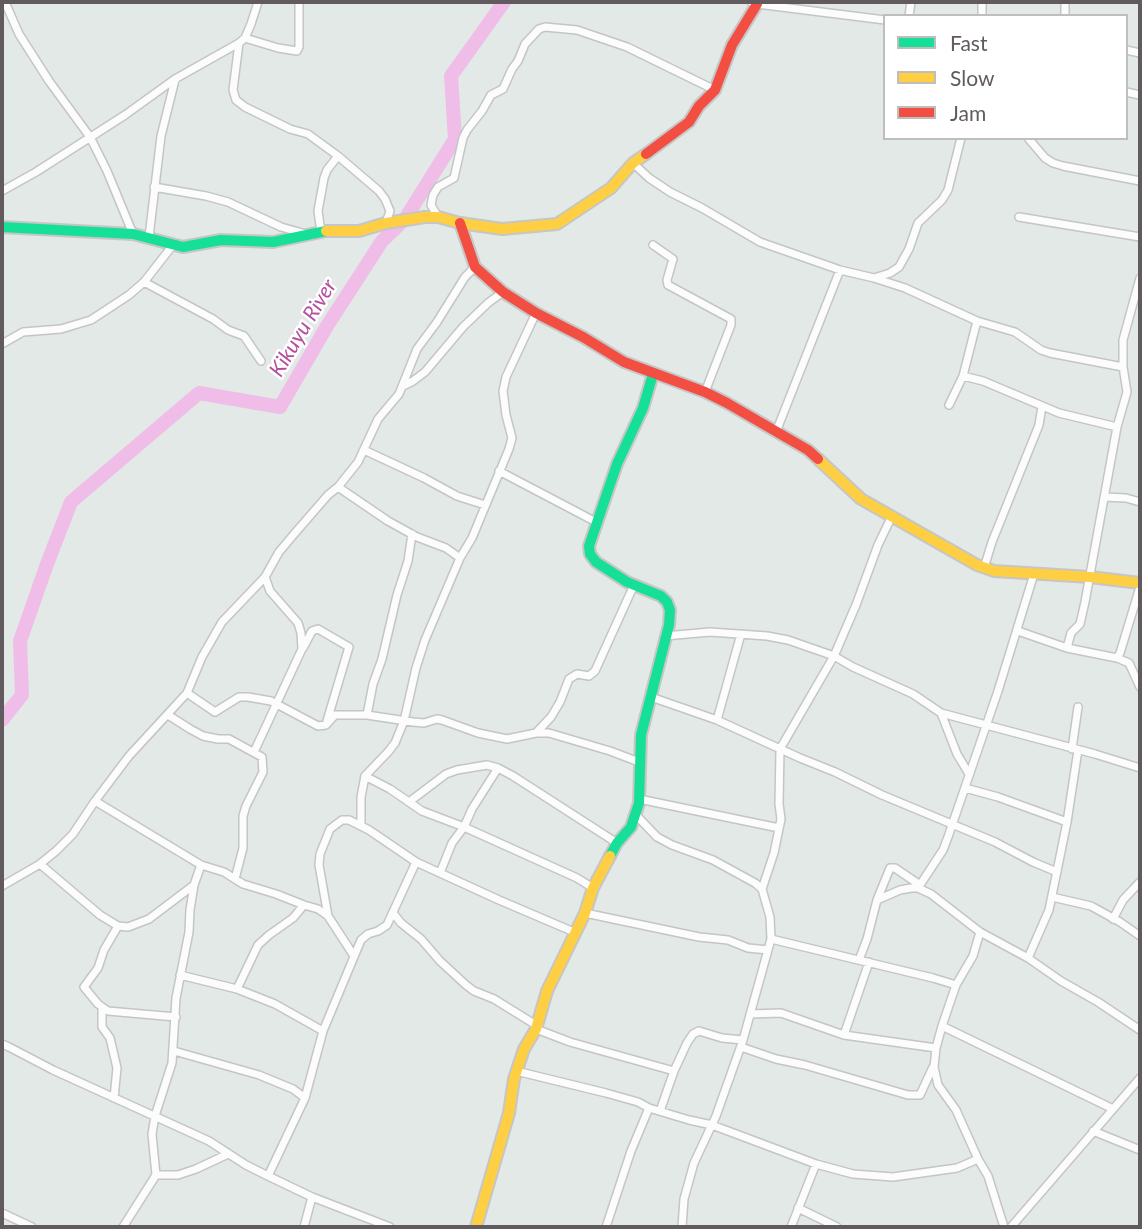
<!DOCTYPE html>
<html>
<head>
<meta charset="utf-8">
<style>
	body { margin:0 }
	#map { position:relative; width:1142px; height:1229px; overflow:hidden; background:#e3e9e6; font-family:Lato,sans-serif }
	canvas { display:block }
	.frame { position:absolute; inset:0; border:4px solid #615a5f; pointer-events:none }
	.legend { position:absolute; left:883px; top:14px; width:245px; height:126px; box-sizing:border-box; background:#fff; border:2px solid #c0bdbf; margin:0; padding:9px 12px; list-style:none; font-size:21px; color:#615a5f }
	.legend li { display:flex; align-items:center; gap:14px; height:35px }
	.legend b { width:35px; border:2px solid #c0bdbf }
</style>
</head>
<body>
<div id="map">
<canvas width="1142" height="1229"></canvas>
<div class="frame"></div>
<ul class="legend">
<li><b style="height:9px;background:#16e098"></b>Fast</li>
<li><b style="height:9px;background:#ffcf43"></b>Slow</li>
<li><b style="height:9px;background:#f24e42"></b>Jam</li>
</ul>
</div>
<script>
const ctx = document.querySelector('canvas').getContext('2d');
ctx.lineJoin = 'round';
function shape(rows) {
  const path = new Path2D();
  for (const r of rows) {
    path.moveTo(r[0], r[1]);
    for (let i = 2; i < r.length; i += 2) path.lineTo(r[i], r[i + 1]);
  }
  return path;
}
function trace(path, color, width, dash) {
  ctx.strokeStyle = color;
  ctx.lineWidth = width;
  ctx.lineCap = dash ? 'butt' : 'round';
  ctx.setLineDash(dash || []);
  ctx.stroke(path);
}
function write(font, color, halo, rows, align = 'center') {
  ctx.font = font + ' Lato,sans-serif';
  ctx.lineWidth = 5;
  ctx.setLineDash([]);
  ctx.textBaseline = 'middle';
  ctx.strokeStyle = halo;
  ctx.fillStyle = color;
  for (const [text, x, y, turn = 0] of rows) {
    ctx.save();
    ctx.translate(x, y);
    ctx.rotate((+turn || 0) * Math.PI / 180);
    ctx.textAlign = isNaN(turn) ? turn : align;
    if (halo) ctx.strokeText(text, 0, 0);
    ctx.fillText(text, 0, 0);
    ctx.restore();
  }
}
trace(shape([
	[2,720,22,695,20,641,47,564,71,502,199,393,280,407,327,326,382,241,405,219,455,139,451,76,504,2]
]), '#f0bce8', 14);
const street = shape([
	[5,2,19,34,49,81,90,137,107,171,133,234],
	[751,2,757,4,885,20],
	[982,2,982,16],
	[1065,2,1065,16],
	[909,16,911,2],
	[245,38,278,48,297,51,299,47,299,2],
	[239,43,233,90,236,100,245,107,290,129,308,134,338,156,379,191,385,199,390,211,386,223],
	[1126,50,1140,53],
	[1126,92,1140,95],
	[1028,138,1045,158,1053,163,1063,166,1140,181],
	[633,163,649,178,670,192,702,208,760,242,840,270,874,278,905,288,977,321,1015,332,1041,350,1050,353,1123,367],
	[154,187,206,196,228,202,281,227,306,234],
	[2,191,36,172,125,115,175,79,239,43,245,38,251,24,258,2],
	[438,217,431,205,433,195,438,187,454,178,463,138,467,130,482,111,491,95,503,89,512,69,518,61,525,44,539,29,545,27,577,30,627,47,715,90],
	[1019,217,1140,237],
	[321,232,318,211,324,178,327,170,338,156],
	[149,237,161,136,175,80],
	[653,245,673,259,667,280,668,285,731,319,731,325,705,392],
	[874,278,890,273,899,267,909,249,918,223,942,200,948,190,961,138],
	[144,282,213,319,228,330,244,336,261,361],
	[2,344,23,332,61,329,91,320,129,295,144,282,173,245],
	[963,376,983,381,1059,413,1117,427],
	[403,386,413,381,425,372,463,327,488,303,503,292],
	[949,405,963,376,977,321],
	[776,432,840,270],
	[364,450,424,478,457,496,485,505],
	[499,471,596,522],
	[338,487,388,521,417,537,446,548,460,558],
	[1104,497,1126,498,1140,502],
	[984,568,992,542,1039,425,1042,406],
	[1018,631,1067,648,1117,658,1120,653,1140,587],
	[665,636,710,632,767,636,788,640,834,656,853,667,913,694,941,713,957,754,969,774],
	[303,648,312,631,318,629,349,647,327,721],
	[1067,648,1071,633,1080,624,1085,602,1117,427,1127,392,1123,367,1123,340,1140,278],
	[1117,658,1129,663,1140,687],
	[187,693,215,712,239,697,248,697,271,701,318,726,326,725,335,715,367,715,413,722,424,723,437,719,442,720,478,733,507,739,536,733,549,733,610,751,639,762],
	[651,697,717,720,800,758,835,772,882,795,995,842,1033,862,1057,872],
	[941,713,1095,754,1140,768],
	[168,715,190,729,203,736,218,739,229,739,262,757,263,772,246,806,243,816,243,848,235,879],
	[367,715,373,684,382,659,397,595,408,561,412,534],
	[717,720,741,634],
	[536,733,551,717,560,702,569,679,577,674,589,676,595,671,634,585],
	[1072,749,1078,707],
	[254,752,302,649,301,633,298,623,270,591,265,577],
	[365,776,390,789,422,811,464,827,577,878,593,888],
	[965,788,998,797,1067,822],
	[639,799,779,828],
	[95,801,201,865,224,872,243,884,276,894,304,905,318,909,328,916,354,956],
	[409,802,446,774,457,770,487,765,498,768,513,776,617,843],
	[636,815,657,837,672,845,713,860,755,883,762,889,770,917,771,939,743,1040,716,1116,694,1163,684,1199,682,1227],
	[361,825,361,797,365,776,388,752,395,743,404,721,416,668,425,640,460,558,472,538,509,449,512,438,506,415,503,391,506,377,536,313],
	[40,864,100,915,118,926,128,927,149,919,194,885],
	[440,873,452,843,464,827,472,809,498,768],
	[2,886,40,864,56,851,73,834,95,801,129,756,187,693,202,657,222,622,265,577,279,552,295,533,328,495,338,487,358,462,378,419,399,394,417,349,437,322,465,277,475,267],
	[918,888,943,850,948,837,998,691,1034,574],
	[762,889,774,853,781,819,779,804,780,749,834,656,856,605,878,545,891,518],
	[1052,897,1091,906,1120,922,1140,936],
	[877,900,900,890,911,888,918,888,931,894,980,932,1028,958,1061,981,1098,1002,1140,1030],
	[393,913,401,923,421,939,440,961,466,985,474,991,494,999,536,1025],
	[585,913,699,937,728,940,748,948,768,950],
	[328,916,319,865,320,854,330,829,342,820,349,820,369,830,416,862,499,900,574,932],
	[1113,919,1123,900,1140,882],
	[118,926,104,950,98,968,84,987,98,1004,108,1011,176,1017],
	[980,932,973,956,956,985,942,1026,936,1048,934,1067,938,1085,956,1110,978,1159,988,1176,1004,1227],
	[771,939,933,978,956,985],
	[1028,958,1049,910,1067,822,1078,750],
	[859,960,867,939,877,900,890,868,895,868,920,885],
	[180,975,237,989,275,1004,323,1031],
	[237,989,258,945,269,935,293,918,304,905],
	[102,1007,102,1027,110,1038,117,1068,114,1098],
	[750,1014,781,1013,844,1035,936,1048],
	[942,1026,1113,1109],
	[536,1029,570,1042,674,1071],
	[844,1035,869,962],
	[2,1044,9,1047,53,1070,209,1141,246,1165,268,1176,312,1197,390,1227],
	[741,1047,776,1059,805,1065,908,1095,920,1095,933,1067],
	[174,1051,259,1075,293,1089,305,1098],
	[516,1071,606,1093,638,1102,649,1108,689,1120,712,1125,816,1164,853,1174,893,1177,957,1168,978,1159],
	[660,1111,674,1071,687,1043,693,1034,699,1031,722,1038,743,1040],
	[1093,1131,1140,1150],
	[156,1175,178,1175,196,1169,228,1154],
	[268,1176,305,1098,323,1031,361,940,368,934,378,931,387,925,416,862],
	[798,1208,837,1227],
	[2,1213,32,1227],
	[123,1227,156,1175,152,1134,155,1116,172,1063,176,998,189,932,190,910,194,885,201,865],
	[304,1227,312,1197],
	[606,1227,631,1151,649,1108],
	[791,1227,816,1164],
	[1011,1227,1140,1078]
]);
const fast = shape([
	[2,227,133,234,183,247,221,240,273,242,326,231],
	[610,856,617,843,631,827,639,803,641,735,669,625,670,610,667,602,661,596,627,582,596,562,590,554,589,546,617,464,643,408,653,374]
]);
const slow = shape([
	[326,231,359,231,386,223,425,217,438,217,460,223,502,229,557,224,611,188,633,163,646,154],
	[818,459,861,499,977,565,994,571,1090,577,1140,583],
	[476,1227,509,1113,514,1079,524,1049,536,1029,547,991,585,913,593,888,610,856]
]);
const jam = shape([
	[646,154,689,122,699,106,715,90,732,45,757,4],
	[460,223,475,267,503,292,536,313,583,337,624,362,705,392,727,403,808,450,818,459]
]);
trace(street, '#c4c5c5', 10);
trace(fast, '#c5c6c5', 14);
trace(slow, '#c5c6c5', 14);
trace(jam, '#c5c6c5', 14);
trace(street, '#fbfcfb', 7);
trace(fast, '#16e098', 10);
trace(slow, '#ffcf43', 10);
trace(jam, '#f24e42', 10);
write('italic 21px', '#b54e9d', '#fff', [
	["Kikuyu River",303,328,-59]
]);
</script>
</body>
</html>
